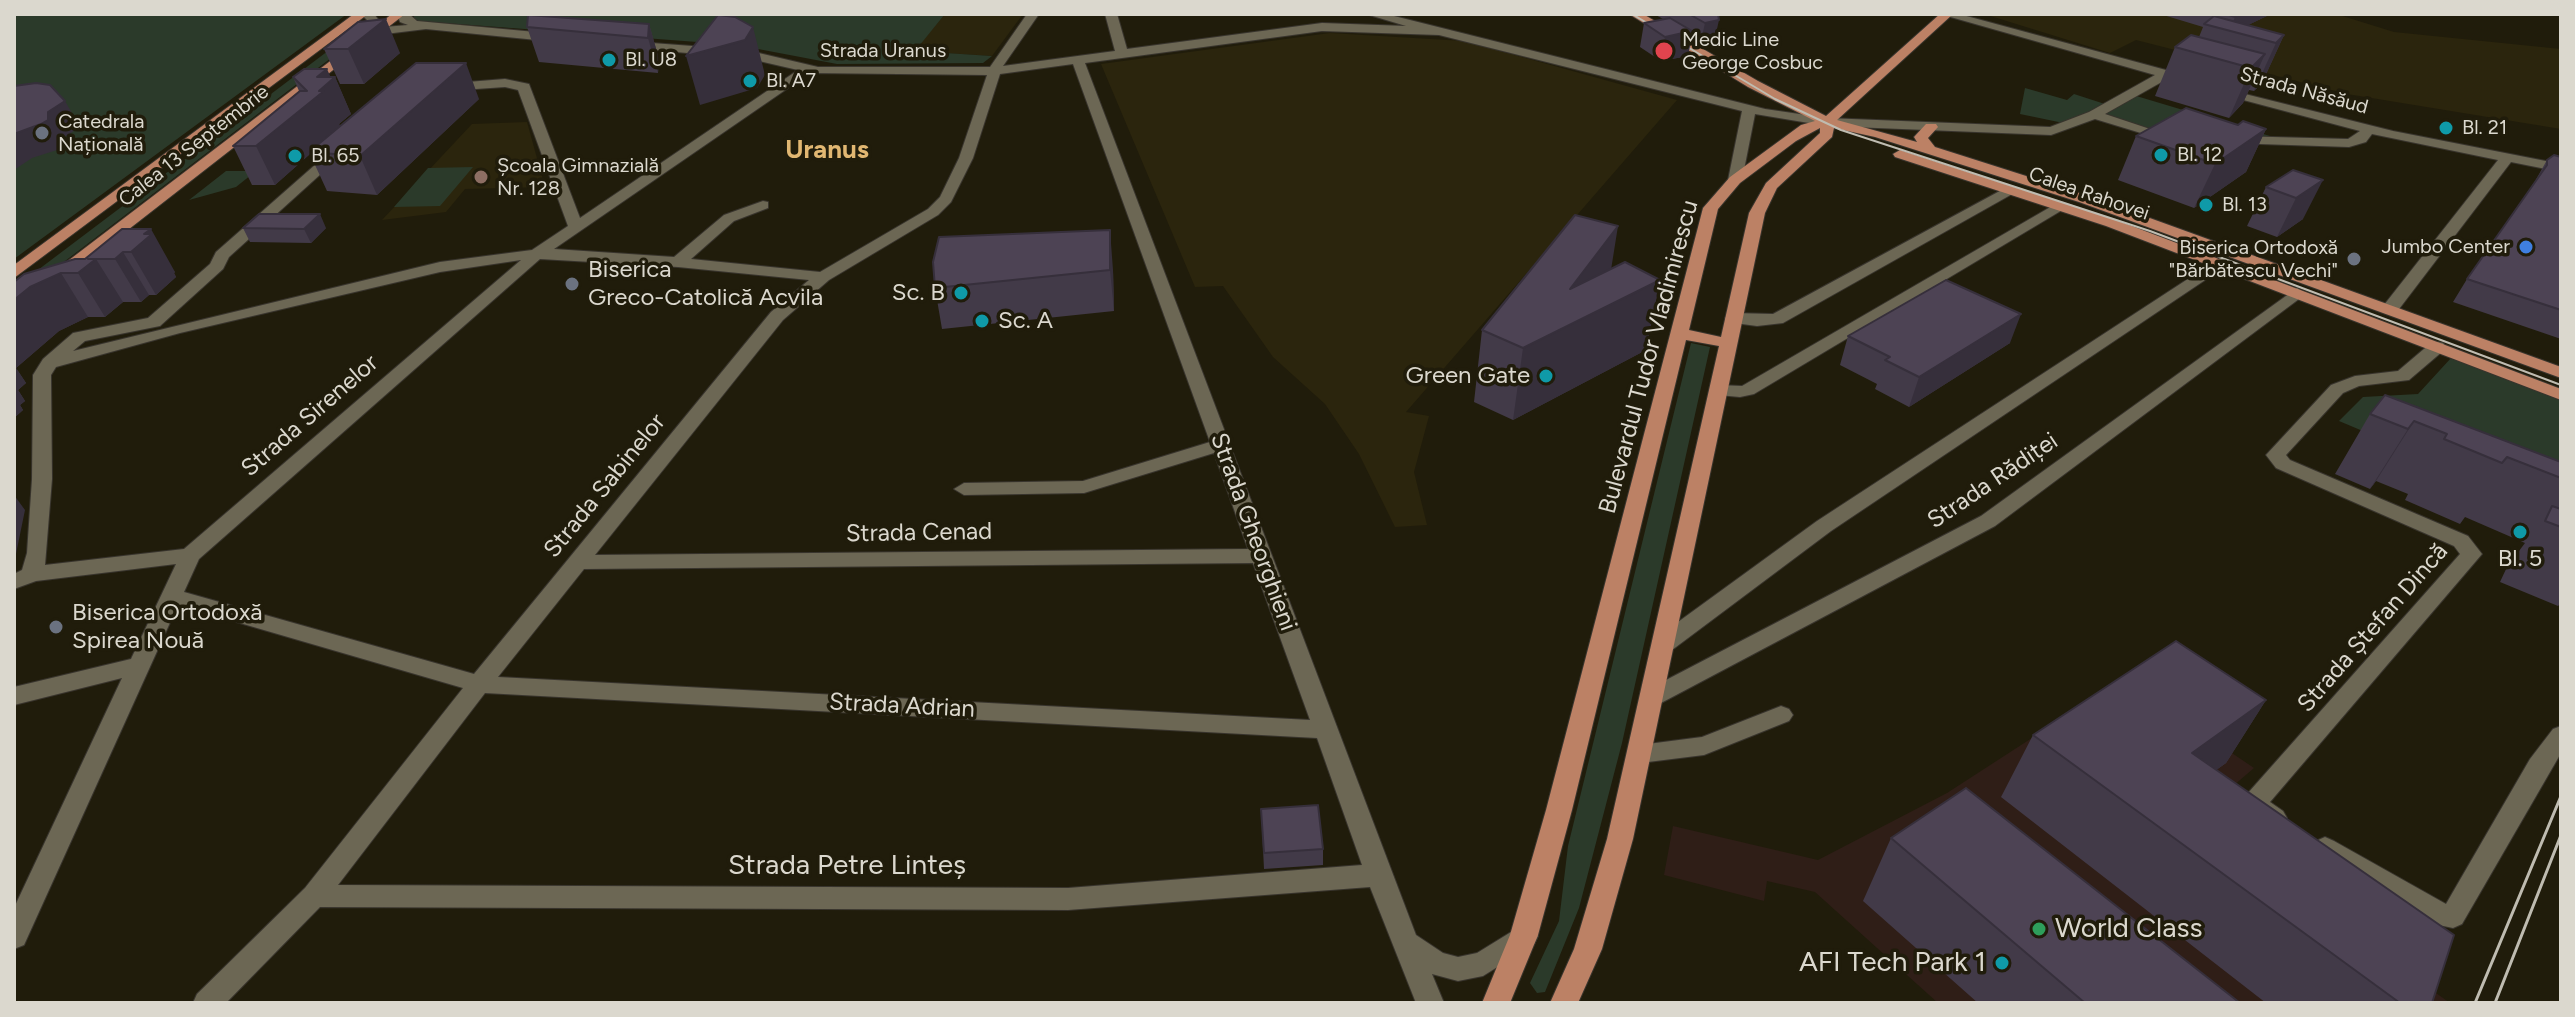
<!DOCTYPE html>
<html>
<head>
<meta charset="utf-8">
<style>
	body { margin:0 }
	#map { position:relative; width:2575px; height:1017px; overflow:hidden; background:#201c0b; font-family:Figtree,sans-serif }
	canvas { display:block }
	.frame { position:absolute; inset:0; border:16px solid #dbd8ce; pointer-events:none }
</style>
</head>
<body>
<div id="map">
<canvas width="2575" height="1017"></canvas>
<div class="frame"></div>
</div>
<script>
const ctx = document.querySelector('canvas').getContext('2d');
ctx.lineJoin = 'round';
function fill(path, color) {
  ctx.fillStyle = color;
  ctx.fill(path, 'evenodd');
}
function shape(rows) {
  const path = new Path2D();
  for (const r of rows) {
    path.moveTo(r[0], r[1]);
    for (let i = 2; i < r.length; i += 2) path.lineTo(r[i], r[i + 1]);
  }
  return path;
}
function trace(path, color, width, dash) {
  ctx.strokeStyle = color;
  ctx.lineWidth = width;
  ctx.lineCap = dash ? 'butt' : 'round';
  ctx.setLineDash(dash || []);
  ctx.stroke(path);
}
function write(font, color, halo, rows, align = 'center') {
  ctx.font = font + ' Figtree,sans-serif';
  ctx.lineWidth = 7;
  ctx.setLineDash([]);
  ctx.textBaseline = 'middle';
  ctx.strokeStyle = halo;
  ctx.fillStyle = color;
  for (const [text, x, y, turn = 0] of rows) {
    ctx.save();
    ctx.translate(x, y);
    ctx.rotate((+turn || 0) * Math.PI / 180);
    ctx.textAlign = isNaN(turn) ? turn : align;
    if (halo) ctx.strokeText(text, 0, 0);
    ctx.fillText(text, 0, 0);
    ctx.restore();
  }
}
fill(shape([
	[2123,679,2254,768,2219,798,2246,857,2450,1003,1938,1003,1815,892,1767,881,1764,901,1664,875,1673,826,1818,860,1947,793]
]), '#2f1e17');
fill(shape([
	[945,14,1023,14,992,56,914,51],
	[1984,14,2336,14,2394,32,2561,49,2561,129,2347,94,2136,40,2110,53],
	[1330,33,1464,41,1677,100,1406,412,1429,416,1414,472,1427,525,1395,527,1359,454,1325,404,1273,357,1223,286,1195,287,1101,64],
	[527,122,545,187,465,189,446,212,382,220,472,124]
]), '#2b250d');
fill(shape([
	[14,14,347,14,14,259],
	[415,14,945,14,915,51,992,56,983,63,837,64,737,45,418,21,413,19],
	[361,26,373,26,14,300,14,288],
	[2025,88,2067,100,2074,94,2111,106,2133,95,2290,142,2159,137,2094,115,2073,125,2020,114],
	[473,167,440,206,394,207,428,168],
	[226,171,256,171,236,187,189,200],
	[1691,343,1710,347,1622,743,1579,908,1545,992,1537,993,1530,983,1559,921,1568,846],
	[2451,358,2561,400,2561,493,2446,466,2339,421,2363,397,2418,394]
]), '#2b3a2a');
const minor = shape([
	[361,14,374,14,384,27,408,25,400,22,397,14,409,14,417,21,557,34,563,38,557,42,426,29,377,35,373,34,372,25,361,14],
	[1027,14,1039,14,1003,66,1115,51,1105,14,1117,14,1127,49,1322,23,1406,26,1366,14,1386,14,1765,109,1827,118,2050,127,2089,112,2155,75,1940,14,1959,14,2177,73,2177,79,2167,79,2105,114,2174,137,2167,141,2095,119,2051,135,1827,126,1755,114,1742,180,1735,184,1728,180,1742,111,1439,35,1322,31,1085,63,1416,935,1443,953,1458,957,1477,953,1524,924,1534,928,1538,936,1534,944,1483,976,1458,981,1432,974,1444,1003,1416,1003,1370,887,1068,910,320,907,226,1003,193,1003,197,994,305,888,463,688,178,605,24,945,14,949,14,908,122,678,14,705,14,687,131,659,176,564,36,581,14,589,14,574,22,570,27,553,32,479,33,375,43,359,73,333,148,318,210,264,216,252,332,150,342,150,344,153,229,257,223,269,160,326,85,341,73,351,440,262,532,250,568,226,518,90,505,87,447,91,440,87,442,84,505,79,529,84,580,218,798,70,746,58,629,48,625,47,625,41,746,50,818,67,990,67,1027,14],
	[1073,64,1210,442,1083,481,964,483,954,489,964,495,1084,493,1214,453,1248,549,595,555,783,320,829,280,938,215,951,202,973,158,1000,74,1073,64],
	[810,73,987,75,959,158,940,197,928,209,820,272,691,259,734,221,768,208,768,202,763,201,724,215,674,257,554,249,810,73],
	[540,259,678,267,809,280,771,312,474,674,184,592,199,559,540,259],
	[521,260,184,549,45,565,52,479,51,375,56,367,180,333,440,272,521,260],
	[1253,563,1310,720,498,677,584,569,1253,563],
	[485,693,1317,738,1362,865,1068,888,338,885,485,693],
	[2217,87,2393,131,2561,164,2561,172,2511,162,2396,313,2390,314,2384,313,2382,309,2384,305,2498,160,2372,134,2366,142,2349,147,2230,143,2228,140,2235,136,2348,139,2360,131,2217,93,2217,87],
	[2009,186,2014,187,2014,193,1783,323,1757,326,1727,322,1725,318,1733,313,1773,314,2009,186],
	[2059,202,2064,203,2064,209,1754,394,1740,397,1718,395,1709,390,1718,385,1742,386,2059,202],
	[2220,258,2226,260,2226,266,1831,531,1672,650,1656,650,1653,644,1656,638,1817,521,2220,258],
	[2297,288,2305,293,2303,296,1995,526,1661,703,1653,706,1645,703,1641,697,1645,691,1981,516,2297,288],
	[2437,342,2443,343,2446,347,2443,351,2409,380,2359,386,2343,393,2286,455,2290,460,2468,536,2482,554,2270,802,2283,811,2287,818,2283,825,2274,828,2265,825,2247,812,2244,805,2248,793,2460,554,2454,546,2276,468,2266,455,2331,385,2355,376,2398,371,2431,343,2437,342],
	[1781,706,1789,709,1793,715,1789,721,1704,755,1640,763,1631,761,1628,754,1631,747,1640,745,1702,737,1781,706],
	[2561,726,2561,753,2462,924,2453,928,2429,923,2316,855,2312,848,2316,841,2325,837,2334,841,2446,904,2530,759,2553,729,2561,726]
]);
const major = shape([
	[354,14,368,14,14,278,14,265,354,14],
	[392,14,405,14,20,314,14,315,14,302,392,14],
	[1629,14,1643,14,1758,81,1826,116,1940,14,1953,14,1837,120,1917,142,1914,137,1926,124,1936,124,1938,127,1928,138,1935,147,2089,196,2561,367,2561,378,2079,202,1875,137,1834,128,1832,137,1777,188,1765,213,1633,839,1602,949,1578,1003,1550,1003,1574,949,1607,839,1719,346,1686,340,1572,810,1538,935,1510,1003,1482,1003,1510,935,1546,810,1703,208,1730,177,1801,125,1815,121,1748,87,1629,14],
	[1820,128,1820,133,1766,183,1749,213,1721,337,1689,330,1718,209,1740,183,1796,141,1820,128],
	[1900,150,2116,220,2561,389,2561,400,2106,226,1895,157,1893,154,1900,150]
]);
trace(minor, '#38342d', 2);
trace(major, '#38342d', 2);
fill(minor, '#6c6754');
fill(major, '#bc8165');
trace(shape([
	[1632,14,1775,99,1841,130,2150,231,2561,385]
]), '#bfbcb1', 2);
trace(shape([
	[2475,1003,2561,796],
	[2495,1003,2561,835]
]), '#bfbcb1', 3);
fill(shape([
	[1654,14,1718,14,1715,38,1701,41,1692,36,1688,56,1661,61,1640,47,1644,23,1663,19],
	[2160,14,2271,14,2248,25,2284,35,2262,83,2254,91,2249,90,2243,103,2229,118,2155,96,2175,47,2199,37,2203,27],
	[358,22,400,53,364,84,340,84,324,49],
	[649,24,659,59,658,73,539,62,527,27],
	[293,77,335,77,351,114,339,124,340,126,479,99,377,195,327,191,310,154,275,185,252,185,233,146,299,91],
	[2266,129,2246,172,2194,208,2118,180,2136,136],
	[2561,157,2561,339,2453,302,2467,279,2534,183,2547,160],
	[2293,170,2303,219,2277,237,2247,226,2266,187],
	[243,228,326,228,311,243,250,242],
	[122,229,175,272,174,273,176,277,156,295,149,295,141,302,123,302,105,317,88,317,59,331,16,368,26,383,18,390,25,401,20,405,23,410,14,418,14,282,85,259],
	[933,262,1113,270,1114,311,942,329,935,288],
	[1611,269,1660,280,1646,350,1513,420,1474,402,1482,330],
	[1848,336,2010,343,1909,407,1875,389,1877,384,1840,365],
	[2385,395,2561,462,2561,603,2558,606,2500,582,2507,567,2525,543,2465,517,2460,524,2405,500,2408,494,2376,481,2370,489,2335,474,2370,414],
	[2266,700,2226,763,2216,770,2432,1003,2266,1003,2001,797,2033,735],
	[1261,809,1323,849,1323,865,1264,869],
	[1891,838,2240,1003,1978,1003,1863,901]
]), '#423a48');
fill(shape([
	[2242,14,2271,14,2234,32,2229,31,2235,17],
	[386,19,400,53,364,84,348,49],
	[1719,20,1715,38,1701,41,1705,23],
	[649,24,659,59,658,73,648,38],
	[753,27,765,75,757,88,700,105,686,56],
	[1692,31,1688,56,1661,61,1665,37],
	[2284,35,2262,83,2254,91,2276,43],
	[2265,54,2243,103,2229,118,2251,68],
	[466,63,479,99,377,195,360,156],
	[327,69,332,80,335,77,351,114,339,124,341,127,309,152,310,154,275,185,256,146,320,94,317,77],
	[65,101,80,127,63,138,63,146,57,150,32,158,14,170,14,134],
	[2266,129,2246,172,2194,208,2215,164],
	[2323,180,2303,219,2277,237,2296,198],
	[320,214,326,228,311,243,304,229],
	[1618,226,1607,295,1660,280,1646,350,1513,420,1523,348,1570,289],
	[151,229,175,272,174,273,176,277,156,295,131,252,144,234],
	[1110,230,1113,270,1114,311,1110,270],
	[123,252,149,295,141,302,115,259],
	[96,259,123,302,105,317,78,273],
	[61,273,88,317,59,331,16,368,26,383,18,390,25,401,20,405,23,410,14,418,14,300,30,287],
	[2021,314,2010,343,1909,407,1919,377],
	[2414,421,2376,481,2370,489,2408,429],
	[14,495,25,510,16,554,14,554],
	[2266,700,2226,763,2153,816,2192,753]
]), '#362f3b');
const building = shape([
	[1689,14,1718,14,1719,20,1705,23,1689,14],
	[2226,14,2242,14,2235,17,2226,14],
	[528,15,649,24,648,38,527,27,528,15],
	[718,15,735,17,753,27,745,40,686,56,718,15],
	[2214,16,2284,35,2276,43,2204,24,2214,16],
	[1670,18,1692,31,1665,37,1644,23,1670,18],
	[386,19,348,49,324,49,358,22,386,19],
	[2191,35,2265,54,2251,68,2175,47,2191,35],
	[416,63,466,63,360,156,309,152,416,63],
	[304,69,327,69,317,77,335,77,319,91,324,91,256,146,233,146,300,91,307,91,293,77,304,69],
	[36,83,50,85,65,101,48,112,48,120,41,124,14,134,14,86,36,83],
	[2186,108,2238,125,2243,121,2266,129,2215,164,2136,136,2186,108],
	[2554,155,2561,157,2561,310,2467,279,2547,165,2547,160,2554,155],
	[2293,170,2323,180,2296,198,2266,187,2293,170],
	[259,214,320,214,304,229,243,228,259,214],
	[1575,215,1618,226,1570,289,1625,262,1660,280,1523,348,1482,330,1575,215],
	[122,229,151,229,144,234,152,234,131,252,123,252,115,259,88,259,96,259,78,273,61,273,30,287,14,300,14,282,24,274,75,259,85,259,122,229],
	[1110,230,1110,270,935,288,933,262,939,237,1110,230],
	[1946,280,2021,314,1919,377,1885,360,1890,357,1848,336,1946,280],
	[2385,395,2561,462,2561,478,2507,457,2502,463,2444,439,2447,434,2414,421,2408,429,2370,414,2385,395],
	[2552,506,2561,509,2561,527,2545,521,2552,506],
	[2176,641,2266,700,2192,753,2454,935,2432,1003,2400,1003,2033,735,2176,641],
	[1966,788,2240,1003,2085,1003,1891,838,1966,788],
	[1318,805,1323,849,1264,853,1261,809,1318,805]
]);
fill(building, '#4d4354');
trace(building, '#362f3b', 2);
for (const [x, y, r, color] of [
	[1664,51,10,"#e0444e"],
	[609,60,8,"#0f9aa8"],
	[750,81,8,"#0f9aa8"],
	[2446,128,8,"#0f9aa8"],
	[42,133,8,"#6b7280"],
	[2161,155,8,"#0f9aa8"],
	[295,156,8,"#0f9aa8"],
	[481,177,8,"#8d6e63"],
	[2206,205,8,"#0f9aa8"],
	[2526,247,8,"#3f7fe0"],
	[2354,259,8,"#6b7280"],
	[572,284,8,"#6b7280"],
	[961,293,8,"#0f9aa8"],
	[982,321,8,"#0f9aa8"],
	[1546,376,8,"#0f9aa8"],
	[2520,532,8,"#0f9aa8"],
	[56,627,8,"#6b7280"],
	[2039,929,8,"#2e9e5b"],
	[2002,963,8,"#0f9aa8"]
]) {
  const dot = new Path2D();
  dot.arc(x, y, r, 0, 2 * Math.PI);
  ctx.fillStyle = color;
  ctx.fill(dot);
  trace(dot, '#201c0b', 3);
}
write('20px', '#dbd8ce', '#201c0b', [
	["Medic Line",1682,40],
	["George Cosbuc",1682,63],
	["Bl. U8",625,60],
	["Bl. A7",766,81],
	["Catedrala",58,122],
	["Națională",58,145],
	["Bl. 21",2462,128],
	["Bl. 12",2177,155],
	["Bl. 65",311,156],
	["Școala Gimnazială",497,166],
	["Nr. 128",497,189],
	["Bl. 13",2222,205],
	["Jumbo Center",2510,247,"right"],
	["Biserica Ortodoxă",2338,248,"right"],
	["\"Bărbătescu Vechi\"",2338,271,"right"]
], 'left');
write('20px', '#dbd8ce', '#201c0b', [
	["Strada Uranus",883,51],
	["Strada Năsăud",2304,91,15],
	["Calea 13 Septembrie",194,146,-38],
	["Calea Rahovei",2089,194,19]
]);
write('24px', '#dbd8ce', '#201c0b', [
	["Biserica",588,270],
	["Greco-Catolică Acvila",588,298],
	["Sc. B",945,293,"right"],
	["Sc. A",998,321],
	["Green Gate",1530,376,"right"],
	["Bl. 5",2520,559,"center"],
	["Biserica Ortodoxă",72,613],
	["Spirea Nouă",72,641]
], 'left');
write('24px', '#dbd8ce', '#201c0b', [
	["Bulevardul Tudor Vladimirescu",1649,357,-75],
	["Strada Sirenelor",310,416,-41],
	["Strada Rădiței",1993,481,-34],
	["Strada Sabinelor",605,486,-51],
	["Strada Gheorghieni",1253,532,70],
	["Strada Cenad",919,533,-1],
	["Strada Ștefan Dincă",2373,628,-49],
	["Strada Adrian",902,706,3]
]);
write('bold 26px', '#e1b772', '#201c0b', [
	["Uranus",827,150]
]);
write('28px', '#dbd8ce', '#201c0b', [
	["Strada Petre Linteș",847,866]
]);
write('28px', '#dbd8ce', '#201c0b', [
	["World Class",2055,929],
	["AFI Tech Park 1",1986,963,"right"]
], 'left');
</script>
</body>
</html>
